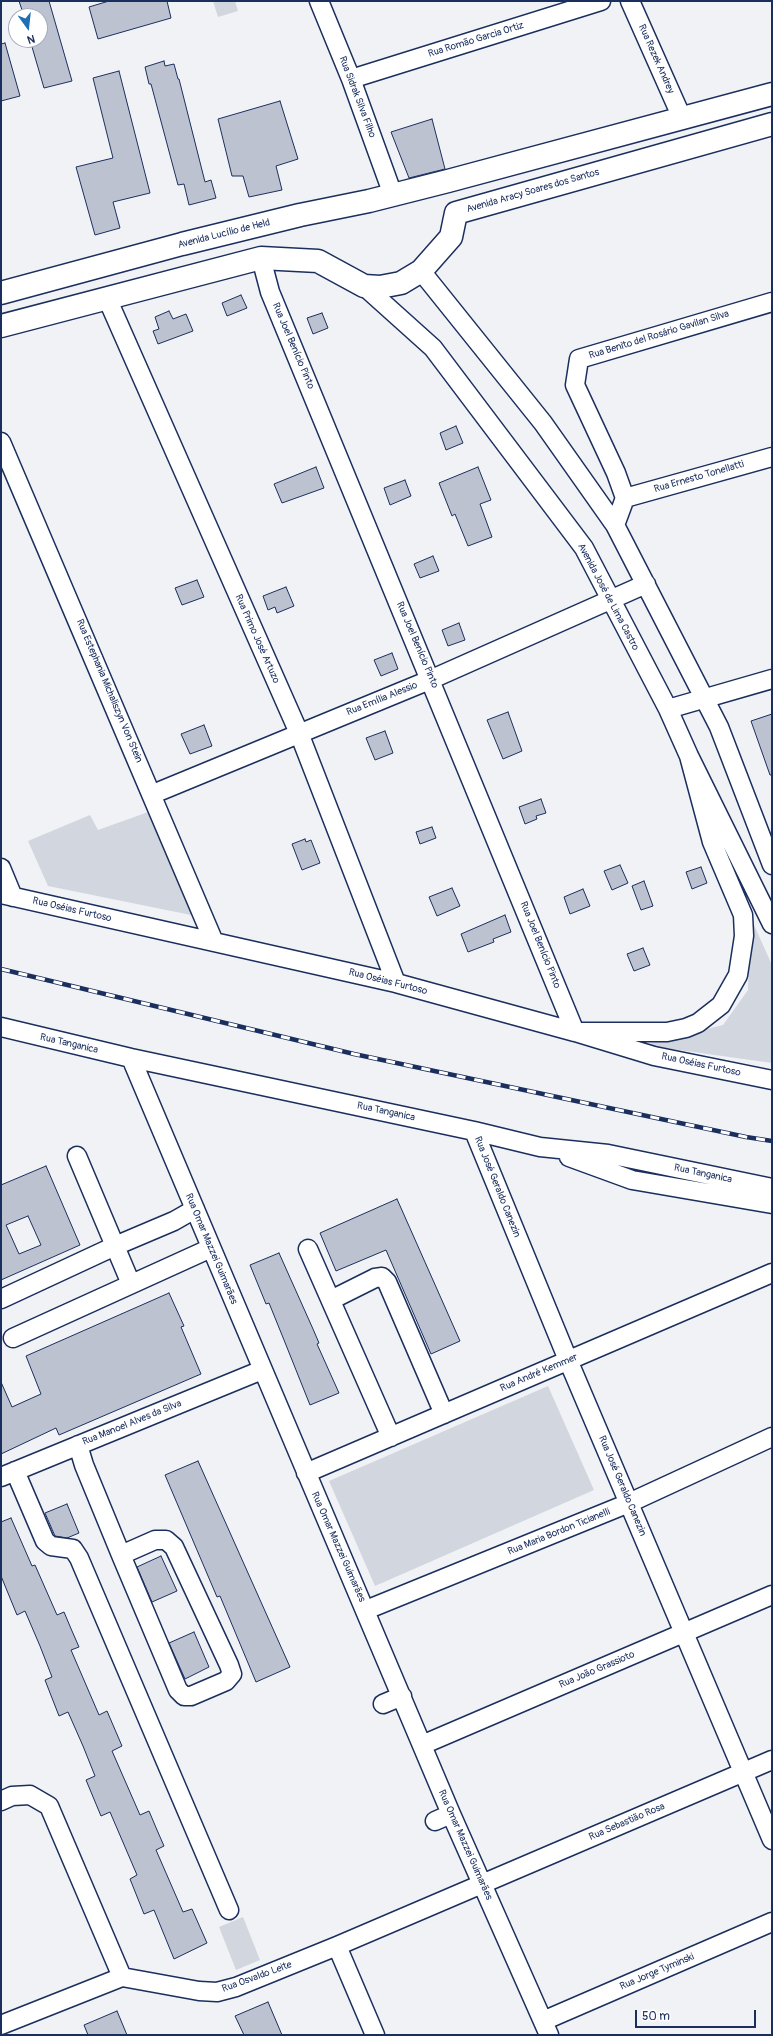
<!DOCTYPE html>
<html>
<head>
<meta charset="utf-8">
<style>
	body { margin:0 }
	#map { position:relative; width:773px; height:2036px; overflow:hidden; background:#f1f2f5; font-family:Pangolin,sans-serif }
	canvas { display:block }
	.frame { position:absolute; inset:0; border:2px solid #1b2f5e; pointer-events:none }
	.north { position:absolute; left:8px; top:8px; width:40px; height:40px; box-sizing:border-box; background:#fff; border:1px solid #a4acbf; border-radius:50%; rotate:165deg; font-size:11px; font-weight:700; line-height:16px; text-align:center; color:#1b2f5e }
	.north::after { content:''; display:block; margin:auto; width:14px; height:18px; background:#1f6fb2; clip-path:polygon(50% 0,100% 100%,50% 72%,0 100%) }
	.scale { position:absolute; left:635px; top:2010px; width:121px; height:18px; box-sizing:border-box; border:2px solid #1b2f5e; border-top:0; padding-left:5px; font-size:12px; line-height:14px; white-space:nowrap; color:#1b2f5e; -webkit-text-stroke:3px #fff; paint-order:stroke }
</style>
</head>
<body>
<div id="map">
<canvas width="773" height="2036"></canvas>
<div class="frame"></div>
<div class="north">N</div>
<div class="scale">50 m</div>
</div>
<script>
const ctx = document.querySelector('canvas').getContext('2d');
ctx.lineJoin = 'round';
function fill(path, color) {
  ctx.fillStyle = color;
  ctx.fill(path, 'evenodd');
}
function shape(rows) {
  const path = new Path2D();
  for (const r of rows) {
    path.moveTo(r[0], r[1]);
    for (let i = 2; i < r.length; i += 2) path.lineTo(r[i], r[i + 1]);
  }
  return path;
}
function trace(path, color, width, dash) {
  ctx.strokeStyle = color;
  ctx.lineWidth = width;
  ctx.lineCap = dash ? 'butt' : 'round';
  ctx.setLineDash(dash || []);
  ctx.stroke(path);
}
function write(font, color, halo, rows, align = 'center') {
  ctx.font = font + ' Pangolin,sans-serif';
  ctx.lineWidth = 4;
  ctx.setLineDash([]);
  ctx.textBaseline = 'middle';
  ctx.strokeStyle = halo;
  ctx.fillStyle = color;
  for (const [text, x, y, turn = 0] of rows) {
    ctx.save();
    ctx.translate(x, y);
    ctx.rotate((+turn || 0) * Math.PI / 180);
    ctx.textAlign = isNaN(turn) ? turn : align;
    if (halo) ctx.strokeText(text, 0, 0);
    ctx.fillText(text, 0, 0);
    ctx.restore();
  }
}
fill(shape([
	[213,1,235,1,238,11,218,17],
	[151,811,196,916,48,886,28,841,90,815,98,830],
	[750,916,772,965,772,1063,644,1045,723,1025,748,990],
	[548,1386,594,1490,375,1586,329,1481],
	[243,1917,260,1960,236,1970,219,1927]
]), '#d2d6df');
const building = shape([
	[19,1,49,1,72,81,44,88,30,40,40,40,40,16,24,16,19,1],
	[109,1,167,1,171,18,98,39,89,7,109,1],
	[5,43,20,96,1,101,1,44,5,43],
	[164,61,165,66,174,64,178,79,179,79,205,182,211,180,216,198,189,205,184,184,178,185,151,84,149,84,145,67,164,61],
	[119,71,150,193,113,202,120,228,95,235,76,167,113,158,93,78,119,71],
	[280,101,298,159,276,166,282,190,249,197,243,176,232,176,218,119,280,101],
	[432,119,445,169,409,178,391,132,432,119],
	[241,295,247,308,227,316,222,303,241,295],
	[169,311,173,319,186,314,193,331,158,344,153,331,159,329,155,317,169,311],
	[322,313,328,328,313,334,307,318,322,313],
	[456,426,463,443,446,450,440,433,456,426],
	[316,467,324,488,282,503,274,484,316,467],
	[478,467,491,500,480,504,492,537,468,546,455,514,452,516,439,483,478,467],
	[405,480,411,496,390,505,384,488,405,480],
	[433,556,439,571,420,578,414,564,433,556],
	[197,580,204,597,182,605,175,588,197,580],
	[286,587,294,606,277,613,275,607,268,610,263,596,286,587],
	[459,623,465,640,448,646,442,630,459,623],
	[392,653,398,669,381,676,374,660,392,653],
	[508,712,522,751,503,759,487,720,508,712],
	[772,714,772,775,770,775,751,721,772,714],
	[204,725,212,746,190,754,181,734,204,725],
	[385,731,393,753,375,760,366,738,385,731],
	[541,799,546,813,536,816,537,819,525,824,519,807,541,799],
	[432,827,436,838,420,844,416,832,432,827],
	[305,839,306,842,311,840,320,863,302,870,292,844,305,839],
	[620,865,628,883,612,890,604,871,620,865],
	[701,867,707,883,692,889,686,872,701,867],
	[644,881,653,906,641,910,632,886,644,881],
	[452,888,460,906,437,916,429,897,452,888],
	[583,889,590,906,570,914,564,897,583,889],
	[505,915,511,932,493,939,494,942,468,952,461,934,505,915],
	[643,948,650,965,634,971,627,954,643,948],
	[46,1166,80,1245,1,1280,1,1185,46,1166],
	[28,1216,41,1245,19,1254,6,1225,28,1216],
	[397,1199,460,1341,431,1354,386,1250,336,1271,320,1233,397,1199],
	[279,1253,313,1329,319,1343,317,1344,339,1393,310,1405,284,1340,269,1303,266,1304,250,1265,279,1253],
	[169,1293,184,1326,181,1327,201,1374,59,1435,56,1428,1,1454,1,1382,12,1407,41,1394,26,1356,169,1293],
	[198,1461,290,1667,256,1682,220,1596,217,1597,165,1475,198,1461],
	[67,1504,79,1533,67,1538,55,1536,45,1513,67,1504],
	[11,1518,32,1566,35,1565,57,1615,64,1612,72,1631,79,1647,71,1650,99,1715,107,1711,122,1746,112,1751,140,1815,149,1811,157,1830,164,1846,156,1850,183,1912,192,1909,207,1943,174,1959,154,1910,144,1914,130,1879,137,1875,110,1812,101,1816,86,1780,95,1776,83,1746,68,1712,59,1716,45,1680,52,1677,40,1646,25,1611,17,1615,1,1576,1,1522,11,1518],
	[161,1556,177,1591,152,1602,137,1567,161,1556],
	[194,1632,209,1667,185,1679,169,1643,194,1632],
	[268,2002,282,2035,244,2035,235,2016,268,2002],
	[117,2011,127,2035,88,2035,84,2025,117,2011]
]);
fill(building, '#bcc2d0');
trace(building, '#1b2f5e', 1);
const minor = shape([
	[319,1,351,79,393,195],
	[630,1,682,118],
	[351,79,601,1],
	[261,258,270,292,575,1032,667,1032,686,1028,698,1023,721,1005,738,975,744,936,743,915,712,842,689,756],
	[421,271,543,423,615,525,719,727,772,865],
	[364,286,433,348,584,548,668,709,689,756,772,924],
	[107,298,299,733,396,983],
	[1,442,214,942],
	[625,498,772,457],
	[615,525,625,498,616,473,575,385,579,359,772,302],
	[668,709,772,679],
	[153,794,432,679,646,584],
	[1,868,13,897],
	[1,894,396,983,575,1032,654,1056,772,1080],
	[1,1027,131,1058,474,1131,540,1147,608,1154,772,1188],
	[131,1058,451,1814,549,2035],
	[474,1131,568,1360,772,1840],
	[77,1156,131,1284],
	[569,1157,632,1180,772,1204],
	[308,1249,391,1437],
	[1,1299,115,1246,174,1221,195,1209],
	[331,1300,375,1278,382,1277,387,1282,444,1414],
	[13,1338,211,1248],
	[78,1445,84,1465,121,1555,178,1690,184,1696,191,1696,226,1681,232,1674,229,1665,174,1547,166,1540,155,1540,121,1555],
	[15,1471,45,1541,51,1546,73,1549,79,1558,229,1910],
	[306,1473,772,1273],
	[1,1477,262,1370],
	[366,1610,629,1503,772,1437],
	[383,1704,402,1696],
	[422,1745,772,1595],
	[1,1801,12,1796,30,1795,49,1806,122,1977],
	[435,1821,451,1814],
	[337,1946,375,2035],
	[543,2021,772,1922],
	[1,2025,122,1977,199,1991,217,1992,236,1987,337,1946,772,1760]
]);
const major = shape([
	[1,293,182,244,300,215,369,201,448,181,772,94],
	[1,326,261,258,318,261,364,286,380,287,401,283,421,271,451,237,456,213,772,124]
]);
trace(minor, '#1b2f5e', 21);
trace(major, '#1b2f5e', 25);
trace(minor, '#fff', 18);
trace(major, '#fff', 22);
const rail = shape([
	[1,969,354,1054,746,1137,772,1141]
]);
trace(rail, '#1b2f5e', 4.5);
trace(rail, '#fff', 3, [9]);
write('10px', '#1b2f5e', '#fff', [
	["Rua Romão Garcia Ortiz",476,40,-17],
	["Rua Rezek Andrey",656,59,66],
	["Rua Sidrak Silva Filho",357,97,69],
	["Avenida Aracy Soares dos Santos",533,191,-16],
	["Avenida Lucílio de Held",224,234,-14],
	["Rua Benito del Rosário Gavilan Silva",659,335,-17],
	["Rua Joel Benício Pinto",293,346,67],
	["Rua Ernesto Tonellatti",699,477,-16],
	["Avenida José de Lima Castro",608,597,62],
	["Rua Primo José Artuzo",257,639,66],
	["Rua Joel Benício Pinto",417,645,67],
	["Rua Estephania Michaliszyn Von Stein",109,691,67],
	["Rua Emília Alessio",382,699,-22],
	["Rua Oséias Furtoso",72,910,13],
	["Rua Joel Benício Pinto",540,945,68],
	["Rua Oséias Furtoso",388,982,14],
	["Rua Tanganica",69,1044,13],
	["Rua Oséias Furtoso",701,1065,12],
	["Rua Tanganica",386,1112,12],
	["Rua Tanganica",703,1174,12],
	["Rua José Geraldo Canezin",497,1187,68],
	["Rua Omar Mazzei Guimarães",211,1249,67],
	["Rua André Kemmer",539,1373,-23],
	["Rua Manoel Alves da Silva",132,1423,-22],
	["Rua José Geraldo Canezin",622,1486,67],
	["Rua Maria Bordon Ticianelli",559,1532,-22],
	["Rua Omar Mazzei Guimarães",338,1547,66],
	["Rua João Grassioto",597,1670,-23],
	["Rua Sebastião Rosa",627,1822,-23],
	["Rua Omar Mazzei Guimarães",465,1845,66],
	["Rua Jorge Tyminski",657,1972,-23],
	["Rua Osvaldo Leite",257,1977,-20]
]);
</script>
</body>
</html>
